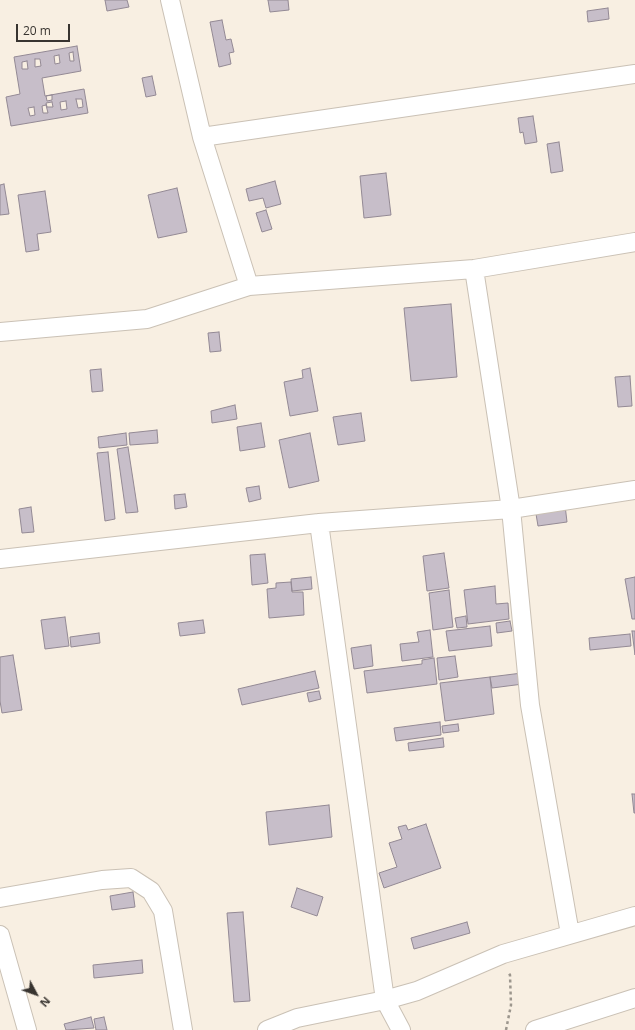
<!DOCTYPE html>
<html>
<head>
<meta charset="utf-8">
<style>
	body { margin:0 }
	#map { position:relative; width:635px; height:1030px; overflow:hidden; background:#f8efe2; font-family:"Open Sans",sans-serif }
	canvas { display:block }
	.north { position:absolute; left:16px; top:974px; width:40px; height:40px; -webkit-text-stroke:3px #f8efe2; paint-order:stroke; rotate:131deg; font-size:11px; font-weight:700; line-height:16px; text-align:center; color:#383430 }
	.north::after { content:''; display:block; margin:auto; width:14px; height:18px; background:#383430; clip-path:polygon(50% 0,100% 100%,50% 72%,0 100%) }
	.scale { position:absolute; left:16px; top:24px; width:54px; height:18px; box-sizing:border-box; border:2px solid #383430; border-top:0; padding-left:5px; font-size:12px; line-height:14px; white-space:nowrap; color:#383430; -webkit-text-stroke:3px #f8efe2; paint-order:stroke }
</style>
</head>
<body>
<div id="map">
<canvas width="635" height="1030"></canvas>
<div class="north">N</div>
<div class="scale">20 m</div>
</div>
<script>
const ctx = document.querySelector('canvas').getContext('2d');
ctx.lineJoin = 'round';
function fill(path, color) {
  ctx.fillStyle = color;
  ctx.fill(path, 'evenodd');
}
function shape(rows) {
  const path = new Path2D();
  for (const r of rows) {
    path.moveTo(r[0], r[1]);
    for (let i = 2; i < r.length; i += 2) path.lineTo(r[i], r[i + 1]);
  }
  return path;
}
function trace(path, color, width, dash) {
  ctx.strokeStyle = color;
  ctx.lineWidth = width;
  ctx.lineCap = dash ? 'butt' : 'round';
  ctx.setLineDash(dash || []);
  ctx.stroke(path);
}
const building = shape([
	[105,0,127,0,129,7,107,11,105,0],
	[268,0,288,0,289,10,270,12,268,0],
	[608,8,609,19,588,22,587,11,608,8],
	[222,20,226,40,231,39,234,52,229,53,231,64,219,67,210,22,222,20],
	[77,46,81,71,42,78,45,96,84,89,88,113,11,126,6,97,20,94,14,57,77,46],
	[73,52,74,61,70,61,69,53,73,52],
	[59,55,60,63,55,64,54,56,59,55],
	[35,59,40,59,41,66,35,67,35,59],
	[27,61,28,69,22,69,22,62,27,61],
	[52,95,52,100,47,101,46,96,52,95],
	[76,99,82,99,83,107,78,108,76,99],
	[66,101,67,109,61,110,60,102,66,101],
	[52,102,53,107,47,107,46,103,52,102],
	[46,105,48,113,43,113,42,106,46,105],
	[34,107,35,115,30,116,28,108,34,107],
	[152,76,156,95,146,97,142,78,152,76],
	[533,116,537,142,525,144,523,132,520,133,518,118,533,116],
	[559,142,563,171,551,173,547,144,559,142],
	[386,173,391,215,364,218,360,176,386,173],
	[275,181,281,204,266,208,263,198,249,201,246,189,275,181],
	[4,184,9,214,0,215,0,185,4,184],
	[177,188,187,232,158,238,148,195,177,188],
	[45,191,51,232,37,234,39,250,26,252,18,195,45,191],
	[266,210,272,229,262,232,256,213,266,210],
	[451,304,457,377,411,381,404,308,451,304],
	[219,332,221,351,210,352,208,333,219,332],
	[310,368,318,411,290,416,284,382,303,378,302,370,310,368],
	[101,369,103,391,92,392,90,370,101,369],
	[630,376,632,406,618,407,615,377,630,376],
	[235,405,237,419,212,423,211,411,235,405],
	[361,413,365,441,338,445,333,417,361,413],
	[261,423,265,447,240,451,237,427,261,423],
	[157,430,158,443,130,445,129,433,157,430],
	[126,433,127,445,99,448,98,437,126,433],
	[310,433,319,481,289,488,279,440,310,433],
	[128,447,138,512,126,513,117,449,128,447],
	[108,452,115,519,105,521,97,453,108,452],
	[259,486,261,499,249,502,246,488,259,486],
	[185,494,187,507,175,509,174,495,185,494],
	[565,505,567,522,538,526,535,508,565,505],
	[31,507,34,532,22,533,19,509,31,507],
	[444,553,449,588,427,591,423,556,444,553],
	[265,554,268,583,252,585,250,555,265,554],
	[311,577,312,589,292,591,291,579,311,577],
	[635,577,635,619,632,619,625,579,635,577],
	[291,582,292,592,303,592,304,615,269,618,267,589,276,588,276,583,291,582],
	[495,586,496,604,508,603,509,619,468,624,464,590,495,586],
	[449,590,453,627,433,630,429,593,449,590],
	[466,616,467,627,457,628,455,618,466,616],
	[65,617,69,646,45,649,41,620,65,617],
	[203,620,205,633,180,636,178,623,203,620],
	[510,621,512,631,497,633,496,623,510,621],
	[490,626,492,646,449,651,446,631,490,626],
	[430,630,433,657,402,661,400,644,419,642,417,632,430,630],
	[632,631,635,631,635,655,632,631],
	[99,633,100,643,71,647,70,637,99,633],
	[630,634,631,646,590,650,589,638,630,634],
	[371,645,373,666,354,669,351,648,371,645],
	[13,655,22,710,2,713,0,701,0,657,13,655],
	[455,656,458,677,439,680,437,658,455,656],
	[434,658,437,684,367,693,364,671,422,664,422,660,434,658],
	[315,671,319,688,242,705,238,689,315,671],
	[522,673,523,684,492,688,490,677,522,673],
	[490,677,494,714,445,721,440,683,490,677],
	[319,691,321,699,309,702,307,693,319,691],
	[440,722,441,735,396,741,394,728,440,722],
	[458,724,459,731,443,733,442,726,458,724],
	[443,738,444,747,409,751,408,743,443,738],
	[632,794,635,794,635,813,634,813,632,794],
	[329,805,332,837,269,845,266,812,329,805],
	[426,824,441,868,384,888,379,873,397,867,389,843,402,839,398,827,406,825,408,830,426,824],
	[297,888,323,897,317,916,291,907,297,888],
	[133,892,135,907,112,910,110,896,133,892],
	[243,912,250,1001,234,1002,227,913,243,912],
	[467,922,470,933,414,949,411,938,467,922],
	[142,960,143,973,94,978,93,965,142,960],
	[91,1017,94,1028,66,1030,64,1024,91,1017],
	[104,1017,107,1030,96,1030,94,1019,104,1017]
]);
fill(building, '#c7bec9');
trace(building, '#938994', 1);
const minor = shape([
	[170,0,202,137,249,286],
	[202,137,635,74],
	[474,269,511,509,530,705,570,934],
	[0,332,147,319,249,286,474,269,635,242],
	[319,523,385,1000,401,1030],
	[0,559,319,523,511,509,635,490],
	[0,898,102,880,131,878,151,891,163,911,183,1030],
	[0,935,27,1030],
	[267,1030,297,1018,385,1000,417,991,503,954,635,916],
	[535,1030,635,998]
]);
trace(minor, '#cac1b5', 20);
trace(shape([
	[506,1030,511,1005,510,975,508,972]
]), '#9c968d', 2.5, [3, 3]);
trace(minor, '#fff', 18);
</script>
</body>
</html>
